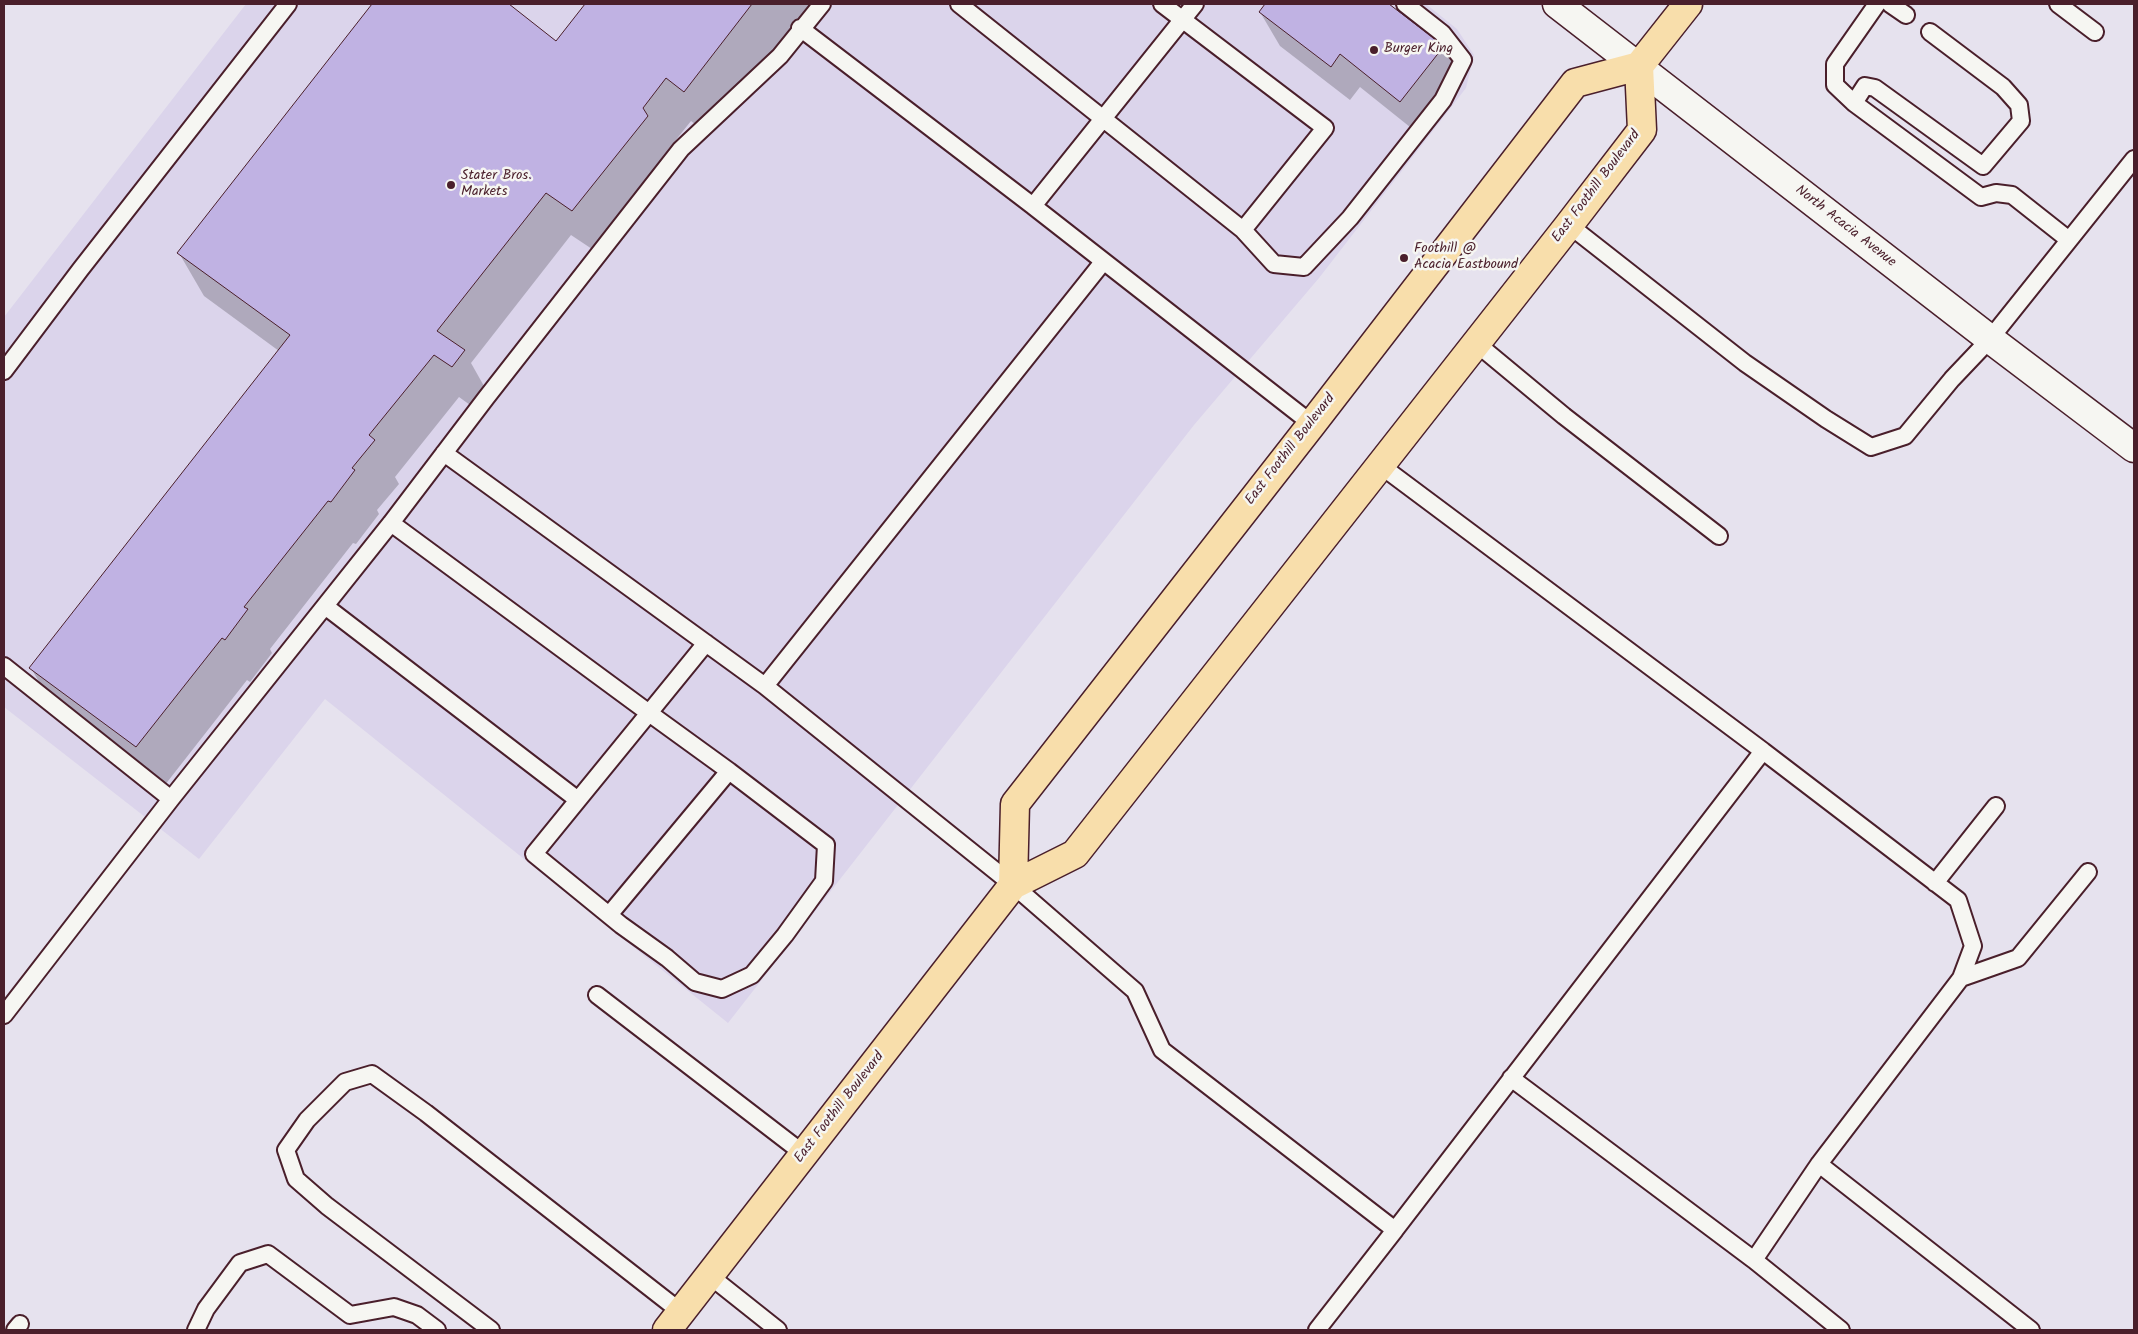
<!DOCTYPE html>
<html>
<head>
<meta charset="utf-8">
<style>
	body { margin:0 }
	#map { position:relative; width:2138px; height:1334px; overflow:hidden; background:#e6e2ee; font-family:Kalam,sans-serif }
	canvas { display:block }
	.frame { position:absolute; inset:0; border:5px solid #4a1f2b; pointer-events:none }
</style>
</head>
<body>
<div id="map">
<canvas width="2138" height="1334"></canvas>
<div class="frame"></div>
</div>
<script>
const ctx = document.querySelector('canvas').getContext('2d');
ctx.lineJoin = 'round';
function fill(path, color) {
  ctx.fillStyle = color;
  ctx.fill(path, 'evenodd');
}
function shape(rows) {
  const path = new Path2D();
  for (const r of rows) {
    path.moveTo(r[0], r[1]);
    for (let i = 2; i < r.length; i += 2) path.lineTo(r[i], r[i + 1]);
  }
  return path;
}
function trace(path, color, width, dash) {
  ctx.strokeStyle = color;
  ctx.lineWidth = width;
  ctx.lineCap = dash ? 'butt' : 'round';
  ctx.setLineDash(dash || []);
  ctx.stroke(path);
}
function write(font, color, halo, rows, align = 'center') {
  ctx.font = font + ' Kalam,sans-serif';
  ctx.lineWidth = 5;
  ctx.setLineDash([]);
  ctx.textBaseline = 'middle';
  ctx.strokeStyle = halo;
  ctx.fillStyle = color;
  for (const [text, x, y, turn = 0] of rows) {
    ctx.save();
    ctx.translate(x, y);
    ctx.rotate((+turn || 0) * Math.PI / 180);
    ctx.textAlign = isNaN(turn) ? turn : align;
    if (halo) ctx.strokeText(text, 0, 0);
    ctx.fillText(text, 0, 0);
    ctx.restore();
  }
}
fill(shape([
	[246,4,1426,4,1457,29,1474,55,1466,88,1319,278,1194,425,728,1023,325,699,199,859,4,707,4,317]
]), '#dbd4eb');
fill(shape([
	[374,4,507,4,556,43,586,4,809,4,812,8,790,38,786,35,709,135,691,121,667,151,672,160,598,253,571,235,471,363,489,395,477,410,459,397,395,477,399,484,377,510,379,514,356,544,353,543,270,649,272,653,250,682,247,680,161,790,56,711,31,668,279,351,204,296,179,253],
	[1267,4,1387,4,1443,47,1462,80,1420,135,1360,87,1350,100,1280,46,1260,12]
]), '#0003');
const building = shape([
	[372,4,509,4,556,41,585,4,752,4,684,92,666,78,643,108,648,116,572,211,546,193,437,331,465,350,452,367,434,355,369,435,375,440,352,468,355,470,331,502,328,501,244,607,248,609,225,640,222,638,136,747,29,668,290,335,177,253,372,4],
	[1265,4,1389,4,1444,46,1400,102,1340,54,1331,67,1259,12,1265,4]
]);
fill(building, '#c0b2e3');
trace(building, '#4a1f2b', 1);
const lane = shape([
	[959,4,1243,230,1274,264,1304,267,1350,218,1443,100,1463,60,1442,33,1405,4],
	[1162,4,1325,128,1243,230],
	[1195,4,1033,206,1312,424],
	[1877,4,1835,64,1835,85,1854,103,1981,197,1996,193,2012,195,2069,240],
	[1890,4,1906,15],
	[2058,4,2095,32],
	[800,28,1033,206],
	[1854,103,1865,86,1875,88,1983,166,2021,121,2019,105,2003,87,1930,32],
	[1569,225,1745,363,1826,419,1871,447,1905,436,1952,379,1990,339,2134,159],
	[1476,343,1564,416,1719,536],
	[4,371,80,270,288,4],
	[444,453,765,686,1013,885,1135,991,1162,1050,1395,1230,1763,751,1380,465],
	[391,523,649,713,729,771,826,845,824,881,785,935,752,975,722,989,695,982,667,958,621,925,534,854,578,800,649,713,706,643],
	[325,606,578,800],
	[4,666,171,799],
	[765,686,1103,262],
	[1763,751,1958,900,1973,946,1961,978,1819,1164,1754,1260,1841,1330],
	[1935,883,1996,806],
	[609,915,729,771],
	[1961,978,2018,958,2088,872],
	[597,995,804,1154],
	[4,1015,171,799,391,523,486,398,681,149,780,56,822,4],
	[1511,1078,1754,1260],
	[1819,1164,2031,1330],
	[710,1276,778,1330],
	[15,1330,20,1324],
	[196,1330,206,1309,240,1263,268,1254,350,1315,394,1307,417,1315,437,1330],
	[491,1330,327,1206,296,1179,286,1150,307,1120,345,1082,372,1074,426,1113,681,1312],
	[1317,1330,1395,1230]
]);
const secondary = shape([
	[1557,4,1990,339,2134,448]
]);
const primary = shape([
	[1013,885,1015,804,1312,424,1575,83,1639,66,1688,4],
	[667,1330,1013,885,1075,854,1569,225,1642,130,1639,66]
]);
trace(lane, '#4a1f2b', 20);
trace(secondary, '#4a1f2b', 31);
trace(primary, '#4a1f2b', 31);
trace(lane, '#f6f6f2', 16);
trace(secondary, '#f6f6f2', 28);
trace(primary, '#f8deab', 28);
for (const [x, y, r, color] of [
	[1374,50,5,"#4a1f2b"],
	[451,185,5,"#4a1f2b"],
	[1404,258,5,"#4a1f2b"]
]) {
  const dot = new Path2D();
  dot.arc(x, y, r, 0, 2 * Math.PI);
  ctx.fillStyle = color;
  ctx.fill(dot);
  trace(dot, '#f6f6f2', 2);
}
write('14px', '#4a1f2b', '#f6f6f2', [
	["Burger King",1384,50],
	["Stater Bros.",461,177],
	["Markets",461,193],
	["Foothill @",1414,250],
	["Acacia Eastbound",1414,266]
], 'left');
write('14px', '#4a1f2b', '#f6f6f2', [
	["East Foothill Boulevard",1597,187,-53],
	["North Acacia Avenue",1845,227,38],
	["East Foothill Boulevard",1291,450,-52],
	["East Foothill Boulevard",840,1108,-52]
]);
</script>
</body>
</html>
